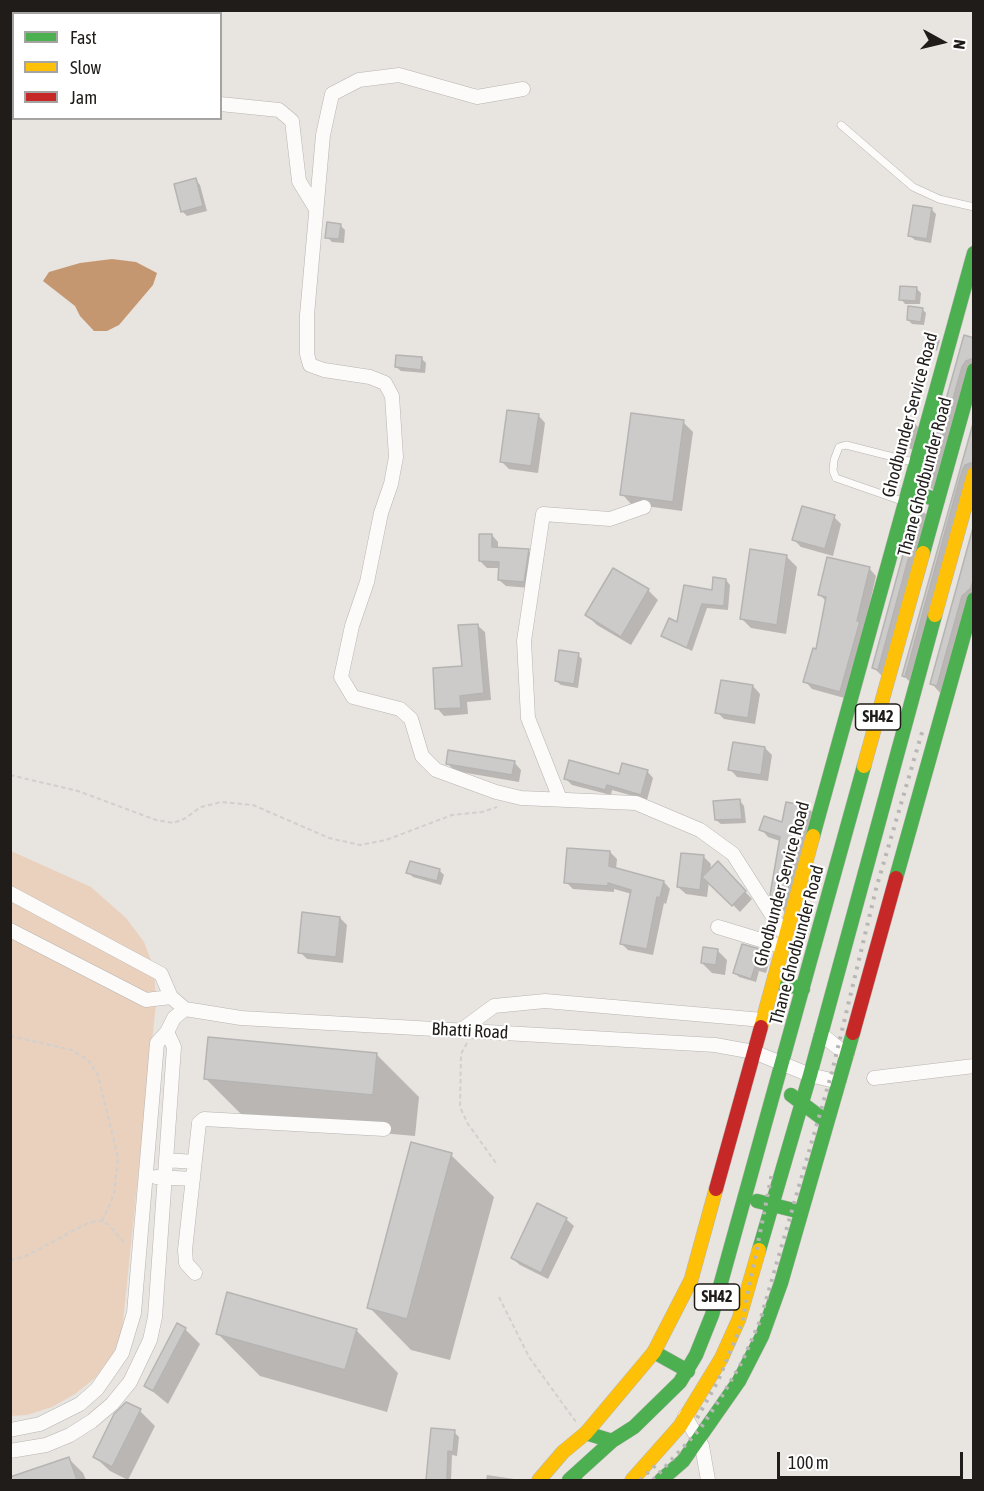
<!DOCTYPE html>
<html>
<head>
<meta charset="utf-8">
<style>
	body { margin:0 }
	#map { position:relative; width:984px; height:1491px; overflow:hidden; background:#e8e4e0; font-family:"Asap Condensed",sans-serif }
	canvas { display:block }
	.frame { position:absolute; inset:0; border:12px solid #1f1c1a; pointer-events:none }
	.legend { position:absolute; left:12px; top:12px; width:210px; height:108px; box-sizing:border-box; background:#fff; border:2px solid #a5a4a3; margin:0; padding:8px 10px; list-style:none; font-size:18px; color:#1f1c1a }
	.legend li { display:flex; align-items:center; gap:12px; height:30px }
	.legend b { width:30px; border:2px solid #a5a4a3 }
	.north { position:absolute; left:912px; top:12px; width:60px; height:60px; -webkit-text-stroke:4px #fff; paint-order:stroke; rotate:98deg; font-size:16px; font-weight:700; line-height:24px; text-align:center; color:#1f1c1a }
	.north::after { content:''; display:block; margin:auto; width:21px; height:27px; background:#1f1c1a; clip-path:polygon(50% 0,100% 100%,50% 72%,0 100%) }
	.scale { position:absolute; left:777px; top:1452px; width:186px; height:27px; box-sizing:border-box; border:3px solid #1f1c1a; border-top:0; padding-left:8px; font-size:18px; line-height:21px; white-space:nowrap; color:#1f1c1a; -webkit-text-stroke:4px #fff; paint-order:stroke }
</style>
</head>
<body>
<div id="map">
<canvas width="984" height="1491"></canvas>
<div class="frame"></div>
<ul class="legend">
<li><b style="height:8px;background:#4caf50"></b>Fast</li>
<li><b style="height:8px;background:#ffc107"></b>Slow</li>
<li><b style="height:8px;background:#c62828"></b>Jam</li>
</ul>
<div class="north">N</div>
<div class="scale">100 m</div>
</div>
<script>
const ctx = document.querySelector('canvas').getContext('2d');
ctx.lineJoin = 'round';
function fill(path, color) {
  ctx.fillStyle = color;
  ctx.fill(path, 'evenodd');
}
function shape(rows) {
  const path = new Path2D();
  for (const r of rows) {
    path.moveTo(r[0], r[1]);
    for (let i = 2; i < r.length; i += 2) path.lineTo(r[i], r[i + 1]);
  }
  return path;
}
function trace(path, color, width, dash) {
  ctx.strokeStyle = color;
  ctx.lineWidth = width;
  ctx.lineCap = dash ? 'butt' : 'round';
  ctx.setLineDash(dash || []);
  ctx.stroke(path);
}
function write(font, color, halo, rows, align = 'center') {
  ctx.font = font + ' "Asap Condensed",sans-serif';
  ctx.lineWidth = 4.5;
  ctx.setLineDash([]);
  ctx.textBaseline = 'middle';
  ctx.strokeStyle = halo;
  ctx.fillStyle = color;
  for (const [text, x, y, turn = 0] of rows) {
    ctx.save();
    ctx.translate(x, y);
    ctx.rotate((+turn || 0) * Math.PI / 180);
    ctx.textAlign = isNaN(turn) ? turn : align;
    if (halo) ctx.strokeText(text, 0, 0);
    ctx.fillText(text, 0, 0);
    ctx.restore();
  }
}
fill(shape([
	[11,851,91,887,126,918,144,942,154,968,156,1003,122,1331,113,1354,95,1378,75,1394,52,1407,27,1415,11,1416]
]), '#ead1bd');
fill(shape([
	[112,259,136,262,157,273,153,285,119,325,107,331,94,331,80,316,75,306,43,281,49,272,80,263]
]), '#c59770');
fill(shape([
	[196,180,200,185,207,211,187,216,182,211],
	[931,209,936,214,931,243,915,240,910,236],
	[340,225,345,230,344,243,332,242,327,237],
	[916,288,921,293,920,304,905,304,901,299],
	[922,309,926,313,924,325,912,324,908,320],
	[965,337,974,340,974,374,935,492,925,482],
	[934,338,940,340,937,351,934,349],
	[421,358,426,363,425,373,401,371,396,367],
	[538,415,545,423,538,473,509,469,501,461],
	[683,422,693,432,682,511,631,504,622,494],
	[914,423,919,428,913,450,901,444],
	[974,425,974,478,914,686,904,676],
	[922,510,931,520,884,678,874,668],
	[834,517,841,524,833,556,801,547,794,540],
	[974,530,974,604,941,694,932,684],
	[492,535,498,542,498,549,528,551,535,557,530,588,506,586,499,580,500,568,487,568,480,561],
	[787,557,797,567,786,634,751,628,741,618],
	[869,568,876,576,848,699,812,689,805,681,817,651,826,601,820,595],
	[726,580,730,585,728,610,707,608,692,651,663,636],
	[648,590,658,600,631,645,597,625,587,615],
	[477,625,485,632,491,700,467,702,468,714,444,716,437,708,464,667],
	[578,655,582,659,578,688,561,685,556,681],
	[753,686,760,694,755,724,724,719,717,712],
	[765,748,772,755,768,781,737,777,730,769],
	[514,762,521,770,519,782,455,771,448,764],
	[647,771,653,778,647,800,612,790,611,795,572,785,566,779],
	[740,801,744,806,746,823,721,824,716,820],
	[807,807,814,814,787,915,771,895,780,841,768,837,761,829,784,824],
	[610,852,617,859,616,869,664,882,670,889,666,904,664,903,653,955,628,950,621,943,632,894,614,889,614,892,573,889,566,882],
	[704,857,711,864,710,871,725,870,752,899,740,912,709,881,707,897,686,894,678,887],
	[439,870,444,875,441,885,413,877,408,872],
	[340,918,347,925,343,963,307,959,300,952],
	[717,950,727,960,725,975,712,973,702,963],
	[766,953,771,957,766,973,759,971,756,982,739,977,735,973],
	[376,1054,419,1097,415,1136,248,1121,205,1078],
	[451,1155,494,1197,450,1360,411,1350,369,1307],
	[566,1219,574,1226,548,1279,520,1265,512,1258],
	[185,1329,200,1344,168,1404,146,1386],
	[356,1330,398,1373,387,1412,260,1376,218,1334],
	[140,1411,155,1426,128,1480,110,1471,95,1457],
	[432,1430,454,1432,459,1437,457,1456,452,1455,451,1480,427,1480],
	[68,1458,83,1473,86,1480,23,1480,21,1475],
	[487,1475,514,1479,515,1480,486,1480]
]), '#0003');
const building = shape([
	[196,178,203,206,181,212,174,184,196,178],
	[913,205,932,208,927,239,908,236,913,205],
	[327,222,341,224,339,239,325,238,327,222],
	[900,286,917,287,916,301,899,300,900,286],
	[908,306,923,308,921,322,907,320,908,306],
	[964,335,974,338,974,358,966,361,962,367,929,484,923,482,964,335],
	[396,355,422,357,421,370,395,367,396,355],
	[507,410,539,414,531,466,500,462,507,410],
	[631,413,684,420,673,502,620,495,631,413],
	[906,419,915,422,908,447,899,444,906,419],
	[974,420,974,462,965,465,962,471,905,677,902,676,974,420],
	[802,506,835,515,825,549,792,540,802,506],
	[916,507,922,509,878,670,872,668,916,507],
	[974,524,974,577,971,588,962,596,937,686,930,684,974,524],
	[479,534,492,534,492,547,529,549,524,582,498,580,499,562,479,561,479,534],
	[750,549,787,555,777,625,740,619,750,549],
	[827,557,870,567,857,621,860,621,840,692,803,682,813,648,816,649,826,597,818,595,827,557],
	[613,568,649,589,621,637,585,615,613,568],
	[713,577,726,579,724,606,702,604,687,648,661,636,669,618,677,622,684,585,712,590,713,577],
	[478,624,484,693,460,696,461,708,435,709,433,668,462,666,458,625,478,624],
	[559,650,579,653,574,684,555,681,559,650],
	[721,680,753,685,748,718,715,713,721,680],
	[733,742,765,747,761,775,728,770,733,742],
	[448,750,515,761,512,775,446,764,448,750],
	[569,760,619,774,622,763,648,770,641,795,607,785,605,790,564,779,569,760],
	[740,799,742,819,715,820,713,801,740,799],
	[786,802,808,806,781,909,770,895,780,837,759,830,764,816,782,822,786,802],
	[567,848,610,851,609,866,664,881,660,898,657,897,647,949,620,944,631,890,608,883,608,886,564,883,567,848],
	[681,853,704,855,700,890,677,887,681,853],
	[410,861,440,869,437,881,406,873,410,861],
	[718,861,746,891,732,906,702,877,718,861],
	[302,912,340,917,336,957,298,953,302,912],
	[742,944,767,951,761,969,755,967,751,979,733,973,742,944],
	[703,947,718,949,716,965,701,963,703,947],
	[208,1037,377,1053,373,1095,204,1079,208,1037],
	[411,1142,452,1153,407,1319,367,1308,411,1142],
	[537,1203,567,1218,541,1273,511,1258,537,1203],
	[227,1292,357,1329,345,1370,216,1334,227,1292],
	[177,1323,186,1328,153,1391,144,1386,177,1323],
	[126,1402,141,1409,112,1467,93,1457,114,1414,126,1402],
	[431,1428,455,1430,453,1452,448,1451,447,1480,426,1480,431,1428],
	[69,1457,77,1480,10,1480,10,1477,69,1457]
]);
fill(building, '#cccbca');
trace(building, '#b5b4b3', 1.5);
const lane = shape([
	[841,125,913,187,939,199,974,207],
	[902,501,836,478,833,471,834,460,839,447,846,445,913,462]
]);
const street = shape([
	[125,10,126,14],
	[523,89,477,97,399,75,359,80,332,94,323,135,307,315,307,354,310,365,324,370,370,377,385,383,392,396,396,457,391,484,381,513,367,582,352,626,341,677,353,697,400,709,411,719,422,756,436,770,496,792,521,798,636,803,700,830,733,854,786,937],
	[220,104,279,110,292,121,299,181,316,209],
	[560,799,528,718,524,641,543,514,610,519,644,507],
	[10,893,161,974,171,997,185,1009],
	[718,927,784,947],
	[10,930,146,1000,171,997],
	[460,1031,494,1006,545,1001,763,1020],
	[821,1034,847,1055],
	[874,1078,974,1066],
	[166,1160,194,1162],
	[156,1177,193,1179],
	[195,1273,186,1263,185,1250,199,1123,204,1119,384,1129],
	[685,1416,702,1446,708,1480],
	[10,1430,40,1424,80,1404,97,1389,122,1353,134,1313,157,1043,167,1032,174,1018,185,1009,241,1018,715,1045,754,1052,810,1075,839,1082],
	[10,1451,46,1445,70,1435,92,1421,112,1404,130,1382,150,1340,155,1317,174,1047,167,1032]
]);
const fast = shape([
	[908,491,938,500],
	[923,553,974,370],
	[813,836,974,253],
	[896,878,974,599],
	[774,981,803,989],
	[791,1095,827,1122],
	[757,1201,801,1212],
	[759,1250,810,1075,935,615],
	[654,1352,688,1371],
	[586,1433,612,1441],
	[569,1480,612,1441,634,1427,680,1382,696,1355,712,1315,864,766],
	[574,1480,576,1474],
	[661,1480,683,1461,739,1381,762,1336,781,1283,853,1033]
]);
const slow = shape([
	[935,615,974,474],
	[864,766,923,553],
	[761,1027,813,836],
	[539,1480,563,1452,586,1433,654,1352,691,1280,716,1189],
	[632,1480,680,1426,721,1359,739,1319,759,1250]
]);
const jam = shape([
	[853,1033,896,878],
	[716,1189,761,1027]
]);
trace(lane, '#b7b4b1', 8);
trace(street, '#b7b4b1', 15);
trace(fast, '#b7b4b1', 15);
trace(slow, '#b7b4b1', 15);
trace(jam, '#b7b4b1', 15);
trace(shape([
	[10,775,78,791,156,820,173,823,184,819,201,807,221,802,253,805,329,838,360,845,386,840,452,815,482,812,497,807],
	[10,1036,72,1050,88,1060,98,1075,118,1158,114,1194,102,1221],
	[467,1043,461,1054,460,1107,468,1124,496,1163],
	[10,1260,24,1257,90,1222,102,1221,109,1225,126,1245],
	[499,1297,529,1357,576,1422]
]), '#d1d0ce', 2, [4.5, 3]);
trace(lane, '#fcfbfa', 7);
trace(street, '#fcfbfa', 14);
trace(fast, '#4caf50', 14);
trace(slow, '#ffc107', 14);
trace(jam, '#c62828', 14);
trace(shape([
	[697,1418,718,1381,742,1323,772,1173],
	[640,1480,658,1463],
	[653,1480,700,1429,722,1396,742,1362,760,1321,832,1072,876,889,923,729]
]), '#b8b7b6', 4, [3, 6]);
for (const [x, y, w] of [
	[878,717,45],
	[717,1297,45]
]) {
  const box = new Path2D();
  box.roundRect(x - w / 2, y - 13, w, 26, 4.5);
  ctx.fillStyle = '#fff';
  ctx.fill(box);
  trace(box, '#1f1c1a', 1.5);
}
write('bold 16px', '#1f1c1a', null, [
	["SH42",878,717],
	["SH42",717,1297]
]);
write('18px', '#1f1c1a', '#fff', [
	["Ghodbunder Service Road",910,415,-75],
	["Thane Ghodbunder Road",925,477,-75],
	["Ghodbunder Service Road",782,884,-75],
	["Thane Ghodbunder Road",797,945,-75],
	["Bhatti Road",470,1031,3]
]);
</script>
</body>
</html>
